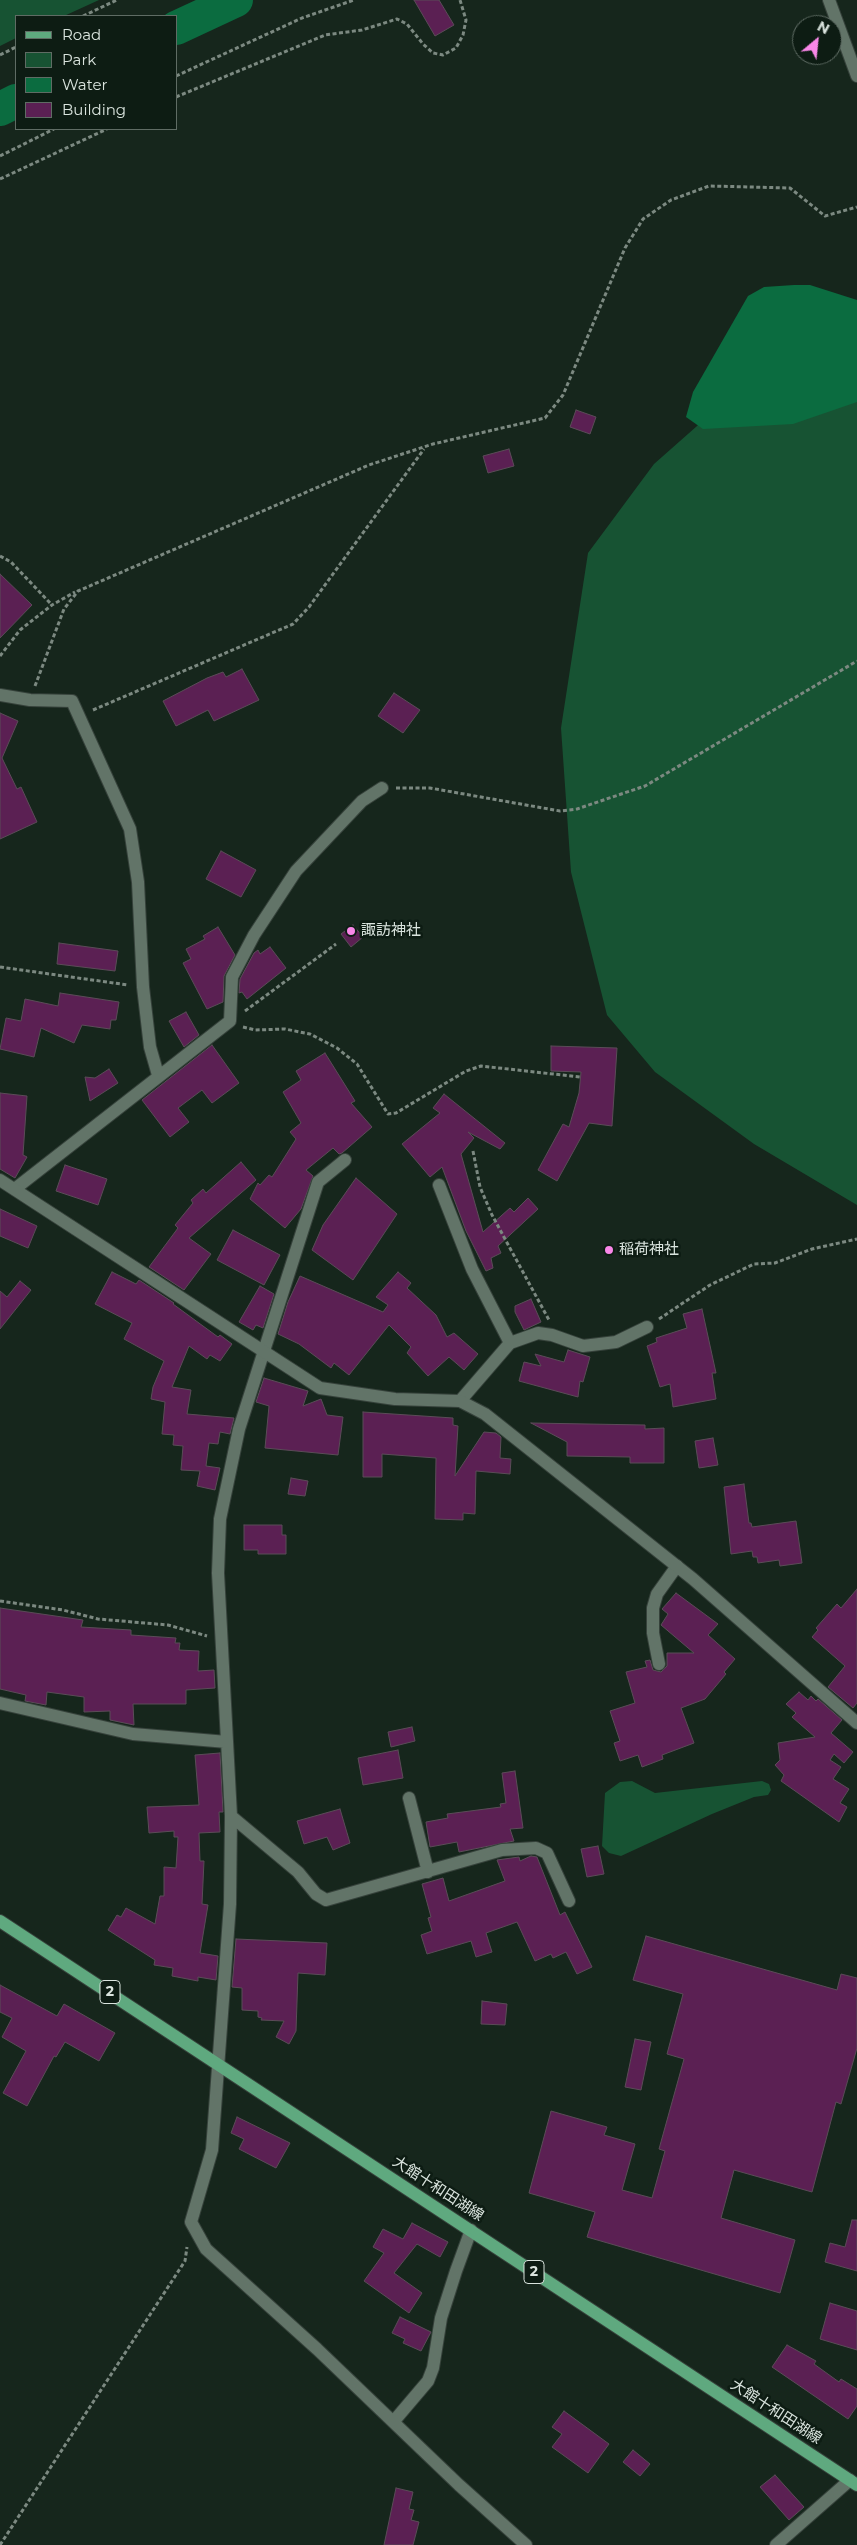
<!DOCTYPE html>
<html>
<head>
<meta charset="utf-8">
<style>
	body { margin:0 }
	#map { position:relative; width:857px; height:2545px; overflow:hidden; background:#16261c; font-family:Montserrat,sans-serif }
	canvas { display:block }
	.legend { position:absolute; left:15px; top:15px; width:162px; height:115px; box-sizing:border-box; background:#0d1c13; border:1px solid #5f6c64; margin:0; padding:6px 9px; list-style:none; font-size:15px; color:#dae4de }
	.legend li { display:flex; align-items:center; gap:10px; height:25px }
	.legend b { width:25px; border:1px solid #5f6c64 }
	.north { position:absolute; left:792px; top:15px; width:50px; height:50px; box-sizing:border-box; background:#0d1c13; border:1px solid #5f6c64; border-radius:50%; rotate:28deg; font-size:14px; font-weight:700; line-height:20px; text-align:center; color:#dae4de }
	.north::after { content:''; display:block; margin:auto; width:18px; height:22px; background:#f987e8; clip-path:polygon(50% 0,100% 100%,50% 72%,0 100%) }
</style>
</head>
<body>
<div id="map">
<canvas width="857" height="2545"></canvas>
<ul class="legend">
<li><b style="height:6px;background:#5fa97f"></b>Road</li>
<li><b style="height:14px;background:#175333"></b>Park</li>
<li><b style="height:14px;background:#0b6c40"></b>Water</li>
<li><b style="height:14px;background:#5b2053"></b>Building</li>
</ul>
<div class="north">N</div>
</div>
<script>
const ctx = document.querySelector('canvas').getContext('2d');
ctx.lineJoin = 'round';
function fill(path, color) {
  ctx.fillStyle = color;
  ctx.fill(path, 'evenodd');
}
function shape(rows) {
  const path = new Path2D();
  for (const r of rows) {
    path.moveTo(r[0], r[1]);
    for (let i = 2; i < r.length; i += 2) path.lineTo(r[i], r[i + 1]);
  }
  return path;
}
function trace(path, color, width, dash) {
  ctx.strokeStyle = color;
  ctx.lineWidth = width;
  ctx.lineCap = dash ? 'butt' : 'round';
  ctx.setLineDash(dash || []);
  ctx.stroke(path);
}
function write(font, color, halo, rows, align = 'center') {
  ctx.font = font + ' Montserrat,"Noto Sans JP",sans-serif';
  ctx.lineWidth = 5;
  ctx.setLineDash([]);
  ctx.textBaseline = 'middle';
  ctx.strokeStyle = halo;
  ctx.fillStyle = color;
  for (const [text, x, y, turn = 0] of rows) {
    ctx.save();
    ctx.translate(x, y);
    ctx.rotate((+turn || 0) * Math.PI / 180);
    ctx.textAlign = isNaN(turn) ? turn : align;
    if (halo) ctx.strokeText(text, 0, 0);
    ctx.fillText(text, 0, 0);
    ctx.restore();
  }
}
fill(shape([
	[0,0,99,0,64,16,16,16,16,38,0,46],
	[857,349,857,1205,754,1144,655,1072,607,1015,571,872,561,728,588,553,654,464,714,411],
	[632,1781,655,1793,762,1781,769,1784,771,1790,768,1795,754,1797,712,1814,621,1856,609,1853,602,1846,605,1793,620,1782]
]), '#175333');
fill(shape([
	[794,285,810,285,857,300,857,402,793,424,703,429,686,417,693,392,748,296,764,287]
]), '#0b6c40');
trace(shape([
	[176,28,236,0],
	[0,109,16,101]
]), '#0b6c40', 34);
const building = shape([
	[414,0,439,0,454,25,435,36,414,0],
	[576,410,596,417,590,434,570,427,576,410],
	[509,449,514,466,488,473,483,456,509,449],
	[0,574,32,605,0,638,0,574],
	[242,669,259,700,214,721,208,710,176,726,163,701,207,678,223,672,226,677,242,669],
	[394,693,420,710,403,733,378,716,394,693],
	[0,713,18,721,2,758,17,789,21,787,37,822,0,839,0,713],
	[221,851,256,870,241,897,206,879,221,851],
	[353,925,363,937,351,947,341,934,353,925],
	[218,927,235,955,224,976,223,1002,207,1009,183,963,191,959,186,949,205,939,203,936,218,927],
	[59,943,118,951,115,971,57,964,59,943],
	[270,947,286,968,247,999,242,992,239,993,240,979,254,953,258,950,260,954,270,947],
	[60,993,119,1002,116,1020,111,1020,110,1029,82,1025,74,1043,41,1028,34,1057,0,1049,6,1018,21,1021,25,999,58,1006,60,993],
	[186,1012,199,1035,184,1047,169,1021,186,1012],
	[212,1045,239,1083,212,1103,202,1090,178,1108,189,1122,170,1137,142,1100,212,1045],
	[551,1046,617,1048,612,1126,589,1123,557,1181,538,1170,563,1124,569,1127,579,1093,581,1072,551,1071,551,1046],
	[325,1053,355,1101,351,1103,372,1127,342,1153,339,1154,333,1148,306,1170,313,1176,301,1209,285,1228,250,1199,258,1183,260,1185,269,1175,272,1177,296,1139,290,1132,301,1123,283,1092,301,1080,296,1071,325,1053],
	[109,1069,118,1083,90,1101,85,1077,95,1078,109,1069],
	[0,1093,27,1096,23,1155,27,1157,15,1178,0,1169,0,1093],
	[444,1094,505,1143,500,1149,468,1132,474,1138,461,1154,483,1232,510,1208,514,1212,528,1198,538,1209,498,1246,501,1253,491,1258,493,1268,486,1271,466,1231,442,1167,430,1177,402,1144,440,1113,433,1108,444,1094],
	[241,1162,256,1180,189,1238,211,1254,184,1290,149,1267,178,1228,175,1225,193,1203,191,1200,203,1189,206,1193,241,1162],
	[65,1165,107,1179,98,1205,56,1191,65,1165],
	[356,1178,397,1214,353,1280,312,1250,323,1225,356,1178],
	[0,1209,37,1226,28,1248,0,1236,0,1209],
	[233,1230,280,1255,264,1285,217,1260,233,1230],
	[112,1272,136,1284,139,1280,174,1303,173,1304,218,1337,220,1335,232,1344,220,1361,210,1355,207,1359,189,1346,172,1387,191,1390,187,1414,234,1418,230,1434,220,1432,218,1444,209,1443,206,1466,220,1468,215,1490,197,1486,200,1471,181,1470,183,1446,173,1445,174,1435,162,1434,165,1402,151,1399,153,1387,164,1361,124,1339,132,1323,95,1304,112,1272],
	[398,1272,411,1283,407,1288,436,1315,447,1337,454,1333,478,1354,464,1370,449,1357,428,1376,407,1353,411,1347,389,1325,349,1375,334,1363,331,1368,299,1344,278,1334,288,1302,300,1276,383,1312,388,1305,376,1297,398,1272],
	[20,1281,31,1290,0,1329,0,1291,7,1297,20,1281],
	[260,1286,274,1294,263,1328,256,1325,253,1330,239,1322,260,1286],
	[531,1299,541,1322,524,1330,515,1312,515,1306,531,1299],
	[702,1309,716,1373,712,1373,716,1399,673,1407,670,1384,660,1387,647,1346,657,1342,656,1338,687,1328,683,1314,702,1309],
	[568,1350,590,1357,583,1382,580,1381,578,1397,519,1381,524,1362,541,1366,535,1354,564,1362,568,1350],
	[264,1378,308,1391,303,1406,321,1399,327,1415,343,1417,338,1455,265,1448,269,1406,256,1402,264,1378],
	[363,1412,453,1418,453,1425,458,1426,455,1476,484,1432,496,1433,501,1437,500,1458,511,1459,510,1474,476,1471,475,1514,463,1513,463,1520,435,1519,436,1458,382,1454,382,1477,363,1477,363,1412],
	[531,1423,645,1425,645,1429,664,1428,664,1463,630,1463,630,1457,567,1456,567,1442,531,1423],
	[713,1438,718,1465,699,1468,695,1441,713,1438],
	[291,1478,308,1481,305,1496,288,1494,291,1478],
	[744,1484,749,1523,751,1523,752,1527,796,1521,802,1563,780,1566,779,1560,758,1563,757,1557,753,1557,752,1551,731,1554,724,1487,744,1484],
	[244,1525,282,1525,282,1535,286,1535,286,1554,258,1554,258,1550,244,1550,244,1525],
	[857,1589,857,1703,853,1708,828,1687,845,1666,812,1637,818,1630,816,1628,837,1604,841,1608,857,1589],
	[676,1593,718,1624,708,1635,735,1659,724,1672,726,1674,705,1699,681,1708,694,1743,662,1755,663,1759,642,1767,638,1755,620,1761,614,1743,620,1741,610,1711,635,1703,626,1672,647,1667,645,1661,650,1660,653,1670,661,1672,667,1666,667,1653,694,1653,661,1625,668,1614,662,1609,676,1593],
	[0,1608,83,1620,81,1627,131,1630,131,1635,176,1638,175,1643,180,1643,179,1650,199,1651,198,1671,214,1670,215,1688,186,1690,186,1704,133,1704,134,1725,110,1720,110,1711,84,1712,84,1697,47,1692,46,1705,25,1701,26,1695,0,1689,0,1608],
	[799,1692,808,1700,811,1696,816,1701,818,1699,842,1720,831,1733,853,1752,844,1763,834,1754,830,1760,841,1767,833,1779,849,1789,840,1803,847,1807,839,1822,781,1781,784,1775,775,1765,780,1760,778,1743,815,1737,792,1717,796,1713,786,1704,799,1692],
	[412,1727,415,1741,391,1747,388,1732,412,1727],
	[398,1750,403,1778,363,1785,358,1758,398,1750],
	[220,1753,223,1812,219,1812,220,1832,199,1833,200,1861,204,1861,202,1904,208,1905,200,1953,218,1956,216,1980,198,1977,198,1981,172,1976,173,1968,154,1965,155,1960,108,1930,117,1915,121,1917,126,1908,155,1924,160,1896,164,1896,164,1867,176,1868,178,1837,174,1837,174,1831,149,1833,147,1807,199,1805,195,1755,220,1753],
	[515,1771,523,1828,510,1829,514,1841,459,1852,457,1842,430,1847,426,1822,448,1818,447,1814,501,1807,500,1804,506,1803,502,1773,515,1771],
	[340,1809,350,1843,333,1850,327,1837,304,1844,297,1821,340,1809],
	[598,1846,604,1874,587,1877,581,1849,598,1846],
	[531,1856,537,1857,560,1915,565,1912,592,1967,577,1974,566,1952,553,1958,551,1954,535,1961,517,1922,486,1933,492,1952,476,1957,471,1941,427,1954,421,1935,432,1931,428,1918,431,1917,422,1884,443,1878,449,1901,505,1881,497,1860,519,1857,520,1861,531,1856],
	[646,1936,837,1990,841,1974,857,1978,857,2048,841,2104,836,2102,812,2192,734,2170,721,2218,795,2240,780,2293,587,2237,595,2212,529,2193,551,2111,607,2127,604,2135,635,2144,622,2190,652,2198,665,2151,659,2149,684,2059,667,2054,683,1994,633,1980,646,1936],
	[236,1939,327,1943,325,1975,298,1973,296,2031,289,2044,276,2037,284,2021,261,2020,262,2018,258,2017,258,2011,242,2010,242,1988,232,1987,236,1939],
	[0,1985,57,2016,64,2004,115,2033,99,2061,65,2042,56,2057,54,2056,27,2106,3,2093,26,2051,2,2037,12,2018,0,2012,0,1985],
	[482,2001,507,2004,505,2025,481,2024,482,2001],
	[635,2039,651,2042,641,2090,625,2087,635,2039],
	[237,2117,290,2143,276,2168,239,2149,244,2139,231,2133,237,2117],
	[852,2220,857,2220,857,2271,825,2262,830,2243,845,2247,852,2220],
	[412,2223,448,2242,440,2257,417,2244,394,2273,422,2293,409,2313,364,2281,384,2253,373,2247,383,2229,403,2239,412,2223],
	[830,2303,857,2311,857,2350,820,2339,830,2303],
	[400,2317,431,2332,421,2351,403,2343,405,2339,392,2333,400,2317],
	[787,2345,816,2361,814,2364,839,2382,841,2379,857,2389,857,2406,848,2419,772,2367,787,2345],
	[564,2411,609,2444,588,2473,552,2447,562,2434,552,2427,564,2411],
	[633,2450,650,2464,640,2476,623,2462,633,2450],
	[775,2475,804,2507,789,2520,760,2487,775,2475],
	[396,2488,413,2492,409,2509,414,2510,411,2520,419,2522,413,2545,384,2545,396,2488]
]);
fill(building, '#5b2053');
trace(building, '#5b4c58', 1);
const street = shape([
	[0,695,30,700,72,701,130,829,138,882,143,987,150,1047,158,1075],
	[345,1160,318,1182,239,1429,220,1519,218,1573,231,1816,230,1904,212,2150,191,2222,206,2249,317,2349,459,2485,526,2545],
	[439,1185,472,1269,510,1343],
	[16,1188,230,1021,232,977,254,935,296,871,362,801,382,788],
	[460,1401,510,1343,538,1333,552,1335,583,1346,616,1342,647,1327],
	[659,1664,653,1633,653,1608,657,1594,677,1566],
	[0,1703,133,1734,227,1742],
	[409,1798,428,1872],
	[231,1816,298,1872,316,1894,326,1900,502,1850,536,1848,547,1853,569,1901],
	[394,2421,428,2381,433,2368,441,2318,456,2271,471,2230],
	[776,2545,850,2480]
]);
const secondary = shape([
	[829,0,857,76],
	[0,1180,320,1388,395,1399,460,1401,485,1414,693,1579,857,1723]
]);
const primary = shape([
	[0,1921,857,2485]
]);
trace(street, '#36423b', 14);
trace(secondary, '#36423b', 14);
trace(primary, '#36423b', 14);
trace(shape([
	[83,16,117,0],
	[0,55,16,47],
	[176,76,302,18,354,0],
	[176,97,325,35,362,30,397,19,407,24,423,44,433,53,443,55,456,48,463,35,466,20,460,0],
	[0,156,54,129],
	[0,179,107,129],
	[0,556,11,562,52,605],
	[0,656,20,630,52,605,75,592],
	[35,686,64,609,78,591,369,465,433,444,545,418,563,395,625,248,643,219,671,200,709,186,790,188,825,216,857,207],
	[93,710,293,624,309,607,424,449],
	[396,788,430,788,560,811,577,809,645,786,857,661],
	[0,967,128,985],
	[245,1011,336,944],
	[243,1027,255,1030,285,1029,310,1034,337,1048,357,1064,388,1114,396,1113,466,1071,481,1066,580,1077],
	[473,1151,480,1187,492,1215,549,1320],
	[659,1319,710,1285,754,1264,775,1263,812,1249,857,1239],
	[0,1601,63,1610,98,1619,168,1625,207,1636],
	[0,2545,185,2261,187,2247]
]), '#7c8981', 3, [4, 2.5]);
trace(street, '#627468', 12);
trace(secondary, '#627468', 12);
trace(primary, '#5fa97f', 12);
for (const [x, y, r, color] of [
	[351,931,5,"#f987e8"],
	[609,1250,5,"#f987e8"]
]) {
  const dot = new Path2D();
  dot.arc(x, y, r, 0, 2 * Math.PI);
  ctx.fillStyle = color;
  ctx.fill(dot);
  trace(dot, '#0d1c13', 2);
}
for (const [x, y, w] of [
	[110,1992,20],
	[534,2272,20]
]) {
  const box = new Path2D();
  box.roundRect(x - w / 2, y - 11.5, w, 23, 4);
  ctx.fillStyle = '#0d1c13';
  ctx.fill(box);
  trace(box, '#dae4de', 1);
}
write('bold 14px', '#dae4de', null, [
	["2",110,1992],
	["2",534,2272]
]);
write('15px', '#dae4de', '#0d1c13', [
	["諏訪神社",361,931],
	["稲荷神社",619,1250]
], 'left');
write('15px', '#dae4de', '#0d1c13', [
	["大館十和田湖線",438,2189,33],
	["大館十和田湖線",776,2412,33]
]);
</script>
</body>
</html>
